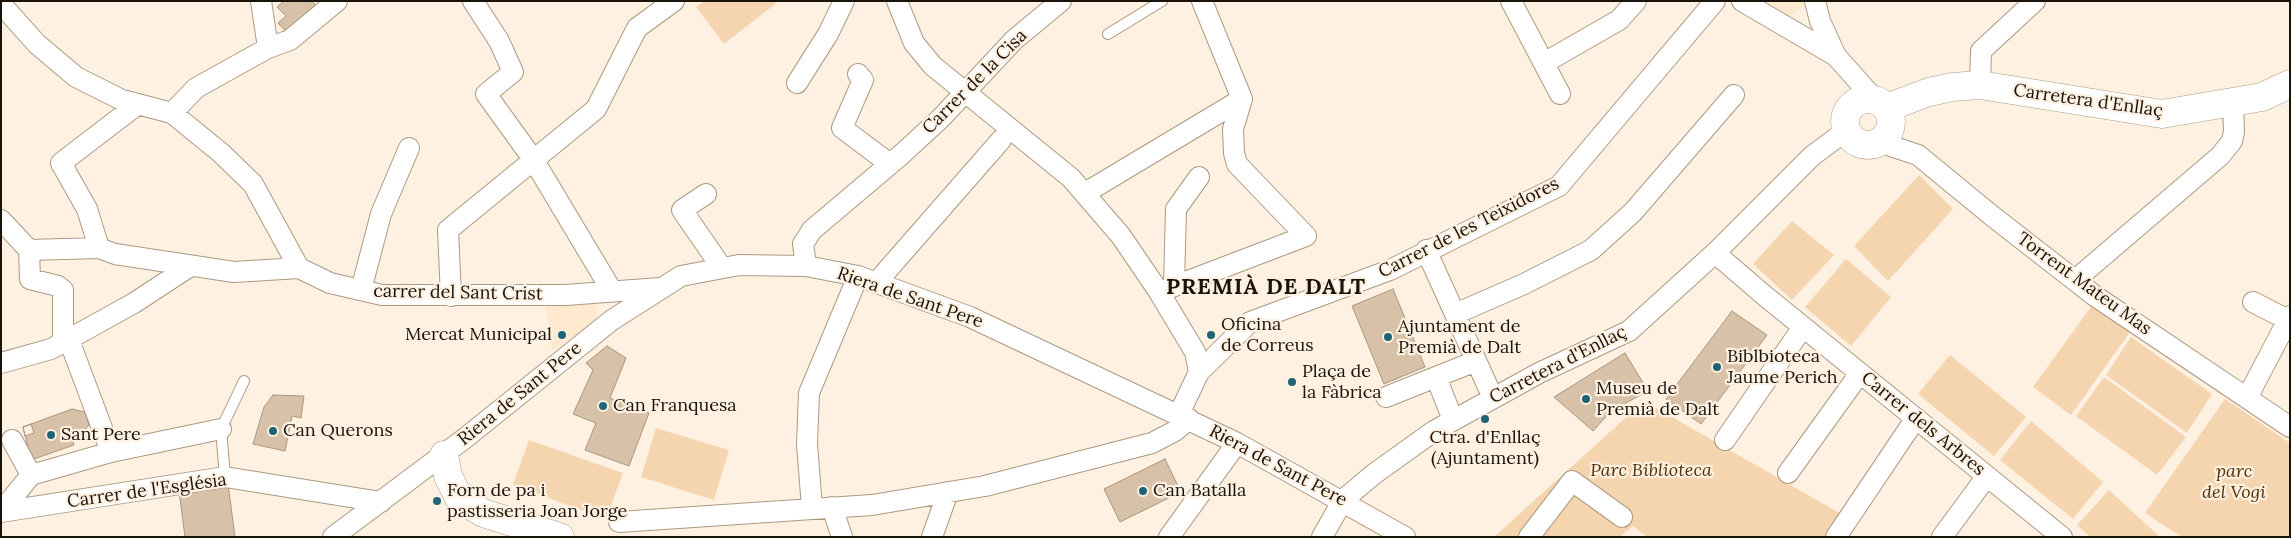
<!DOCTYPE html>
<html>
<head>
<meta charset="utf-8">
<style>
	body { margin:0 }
	#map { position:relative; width:2291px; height:538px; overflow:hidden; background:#fff1e2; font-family:Lora,serif }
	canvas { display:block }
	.frame { position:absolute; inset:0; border:2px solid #1a130a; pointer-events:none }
</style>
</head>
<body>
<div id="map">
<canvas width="2291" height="538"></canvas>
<div class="frame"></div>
</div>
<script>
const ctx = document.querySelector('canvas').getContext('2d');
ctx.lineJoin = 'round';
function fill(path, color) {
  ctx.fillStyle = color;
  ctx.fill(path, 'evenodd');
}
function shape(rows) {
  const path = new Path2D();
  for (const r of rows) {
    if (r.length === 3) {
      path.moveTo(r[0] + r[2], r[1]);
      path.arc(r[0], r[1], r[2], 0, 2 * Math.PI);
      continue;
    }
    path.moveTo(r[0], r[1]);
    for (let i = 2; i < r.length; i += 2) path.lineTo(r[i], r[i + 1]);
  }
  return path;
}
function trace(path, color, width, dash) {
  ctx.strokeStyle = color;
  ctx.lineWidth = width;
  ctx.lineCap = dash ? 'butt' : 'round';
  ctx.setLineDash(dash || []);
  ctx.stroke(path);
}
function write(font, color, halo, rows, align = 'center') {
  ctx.font = font + ' Lora,serif';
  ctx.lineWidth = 4.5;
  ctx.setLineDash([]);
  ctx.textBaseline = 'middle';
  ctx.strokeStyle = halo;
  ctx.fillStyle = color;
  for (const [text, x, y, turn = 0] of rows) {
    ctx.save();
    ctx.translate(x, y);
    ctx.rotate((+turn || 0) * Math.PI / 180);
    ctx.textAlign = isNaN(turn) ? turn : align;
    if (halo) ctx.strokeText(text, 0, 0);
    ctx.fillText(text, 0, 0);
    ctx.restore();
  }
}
fill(shape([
	[1766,1,1801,1,1804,6,1789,16],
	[595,301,598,319,552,351,545,303]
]), '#fee8ce');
fill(shape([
	[704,1,779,1,724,44,696,7],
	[1919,175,1953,209,1888,281,1854,246],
	[1792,221,1834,255,1792,300,1753,264],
	[1846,259,1891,297,1851,346,1805,307],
	[2093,304,2130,332,2071,415,2033,387],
	[2131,337,2212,394,2187,433,2106,375],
	[1950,355,2026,417,1994,456,1918,394],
	[2104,377,2186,437,2157,475,2076,416],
	[2225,399,2290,443,2290,537,2182,537,2145,513],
	[1644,401,1843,515,1827,537,1647,537,1633,526,1620,537,1494,537],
	[2031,421,2103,482,2073,519,2000,460],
	[656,428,729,450,714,500,641,477],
	[529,440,623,473,606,519,513,485],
	[2109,490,2160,537,2090,537,2077,525]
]), '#f5d5af');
const building = shape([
	[284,1,312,1,318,8,288,34,278,23,286,16,277,7,284,1],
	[1393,289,1425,367,1384,384,1352,306,1393,289],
	[1732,311,1767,335,1701,424,1666,399,1732,311],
	[607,346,626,358,610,398,649,413,629,466,585,450,596,423,573,414,593,370,586,363,607,346],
	[1625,353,1648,391,1611,411,1593,431,1554,397,1625,353],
	[273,395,304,396,301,418,292,416,285,451,253,444,264,407,273,395],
	[72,409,85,412,89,425,81,434,72,436,74,445,31,460,23,427,72,409],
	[31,424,34,433,25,436,23,427,31,424],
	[1165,459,1181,492,1120,522,1104,489,1165,459],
	[228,484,235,537,185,537,179,491,228,484]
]);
fill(building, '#d7c1a8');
trace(building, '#aa967d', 1);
const lane = shape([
	[1108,34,1162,1],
	[225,477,221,429,244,381]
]);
const street = shape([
	[473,1,499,41,513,72,486,94,533,159,612,291],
	[897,1,914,43,933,66,1071,178,1121,236,1159,292,1195,352,1199,372,1179,414],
	[1511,1,1560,94],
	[1742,1,1836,56,1875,100],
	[1815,1,1820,21,1836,56],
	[1,4,37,44,76,77,122,100,172,113,221,153,253,184,299,268],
	[268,48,290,40,337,1],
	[1544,63,1619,20,1636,1],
	[858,74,863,80,842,128,890,164],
	[797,83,828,34,844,1],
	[1980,85,1981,51,2035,1],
	[172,113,196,88,268,48,261,1],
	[1879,142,1918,155,1991,215,2095,296,2290,427],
	[1085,193,1242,99],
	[706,194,682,210,722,268],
	[1,220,29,250,99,248,115,254,234,272,299,268,330,283,382,295,566,295,660,288],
	[99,248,87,209,61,163,138,104],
	[29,250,30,279,58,286,63,290,63,343],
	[1426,250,1493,398],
	[1715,253,1765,296,2062,537],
	[806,266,803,244,812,230,902,154,941,118,1014,40,1061,1],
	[2075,280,2220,156,2232,141,2234,132,2233,102],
	[876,283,1001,140],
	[1174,285,1176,209,1199,177],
	[361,290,381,214,409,148],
	[1159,292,1306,236,1237,164,1234,153,1233,129,1242,99,1202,1],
	[451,296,448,230,596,109,637,28,674,1],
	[2253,302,2290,321],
	[1455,314,1524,284,1591,250,1633,212,1734,95],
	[69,340,111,452],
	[1,363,51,349,134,303,189,267],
	[1199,372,1250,322,1390,270,1559,186,1715,1],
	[1436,377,1453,420],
	[1386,397,1476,361],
	[2247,398,2290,316],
	[12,440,31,475],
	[1725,440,1803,327],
	[1788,473,1860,373],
	[832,507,842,537],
	[812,508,807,444,809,393,858,276],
	[1,512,225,477,381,502],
	[1,512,31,475,111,452,221,429],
	[619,522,872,505,985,486,1152,443,1175,431,1189,419],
	[333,537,464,439,612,320,681,276,739,265,806,266,858,276,970,317,1237,443,1405,537],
	[932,537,948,492],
	[1169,537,1237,443],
	[1322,537,1343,500,1374,474,1434,431,1539,373,1629,331,1715,253,1812,156,1847,130],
	[1529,537,1572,481,1622,517],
	[1836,537,1916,418],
	[1942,537,1987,476]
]);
const secondary = shape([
	[1868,122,23],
	[1886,108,1929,92,1952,87,1980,85,2162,114,2262,97,2290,84],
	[444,455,448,476,459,498,483,513,560,537]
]);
trace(lane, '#ad9980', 12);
trace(street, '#ad9980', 22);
trace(secondary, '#ad9980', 29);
trace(lane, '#fff', 10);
trace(street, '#fff', 20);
trace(secondary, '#fff', 28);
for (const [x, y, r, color] of [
	[562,335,5,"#206276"],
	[1211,335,5,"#206276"],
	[1388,337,5,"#206276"],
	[1717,367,5,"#206276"],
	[1292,382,5,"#206276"],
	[1586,399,5,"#206276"],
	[603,406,5,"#206276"],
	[1485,419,5,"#206276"],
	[273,431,5,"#206276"],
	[51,435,5,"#206276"],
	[1143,491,5,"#206276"],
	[437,501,5,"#206276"]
]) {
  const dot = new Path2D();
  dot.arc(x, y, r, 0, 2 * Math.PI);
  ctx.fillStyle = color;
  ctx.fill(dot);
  trace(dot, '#fff1e2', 2);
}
write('18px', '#1a130a', '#fff1e2', [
	["Carrer de la Cisa",975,82,-45],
	["Carretera d'Enllaç",2088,101,8],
	["Carrer de les Teixidores",1469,228,-27],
	["Torrent Mateu Mas",2084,284,36],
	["carrer del Sant Crist",458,293,1],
	["Riera de Sant Pere",910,298,19],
	["Carretera d'Enllaç",1558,365,-27],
	["Riera de Sant Pere",520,394,-39],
	["Carrer dels Arbres",1923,424,39],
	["Riera de Sant Pere",1278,466,28],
	["Carrer de l'Església",147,491,-8]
]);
write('18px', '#1a130a', '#fff1e2', [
	["Oficina",1221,325],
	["de Correus",1221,346],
	["Ajuntament de",1398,327],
	["Premià de Dalt",1398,348],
	["Mercat Municipal",552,335,"right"],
	["Biblbioteca",1727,357],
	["Jaume Perich",1727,378],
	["Plaça de",1302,372],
	["la Fàbrica",1302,393],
	["Museu de",1596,389],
	["Premià de Dalt",1596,410],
	["Can Franquesa",613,406],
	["Can Querons",283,431],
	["Sant Pere",61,435],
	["Ctra. d'Enllaç",1485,438,"center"],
	["(Ajuntament)",1485,459,"center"],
	["Forn de pa i",447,491],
	["pastisseria Joan Jorge",447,512],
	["Can Batalla",1153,491]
], 'left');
write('italic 18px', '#523200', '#fff1e2', [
	["Parc Biblioteca",1651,471],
	["parc",2234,472],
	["del Vogi",2234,493]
]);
ctx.letterSpacing = '1px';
write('bold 22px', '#1a130a', '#fff1e2', [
	["PREMIÀ DE DALT",1266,288]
]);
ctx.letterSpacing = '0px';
</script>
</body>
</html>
